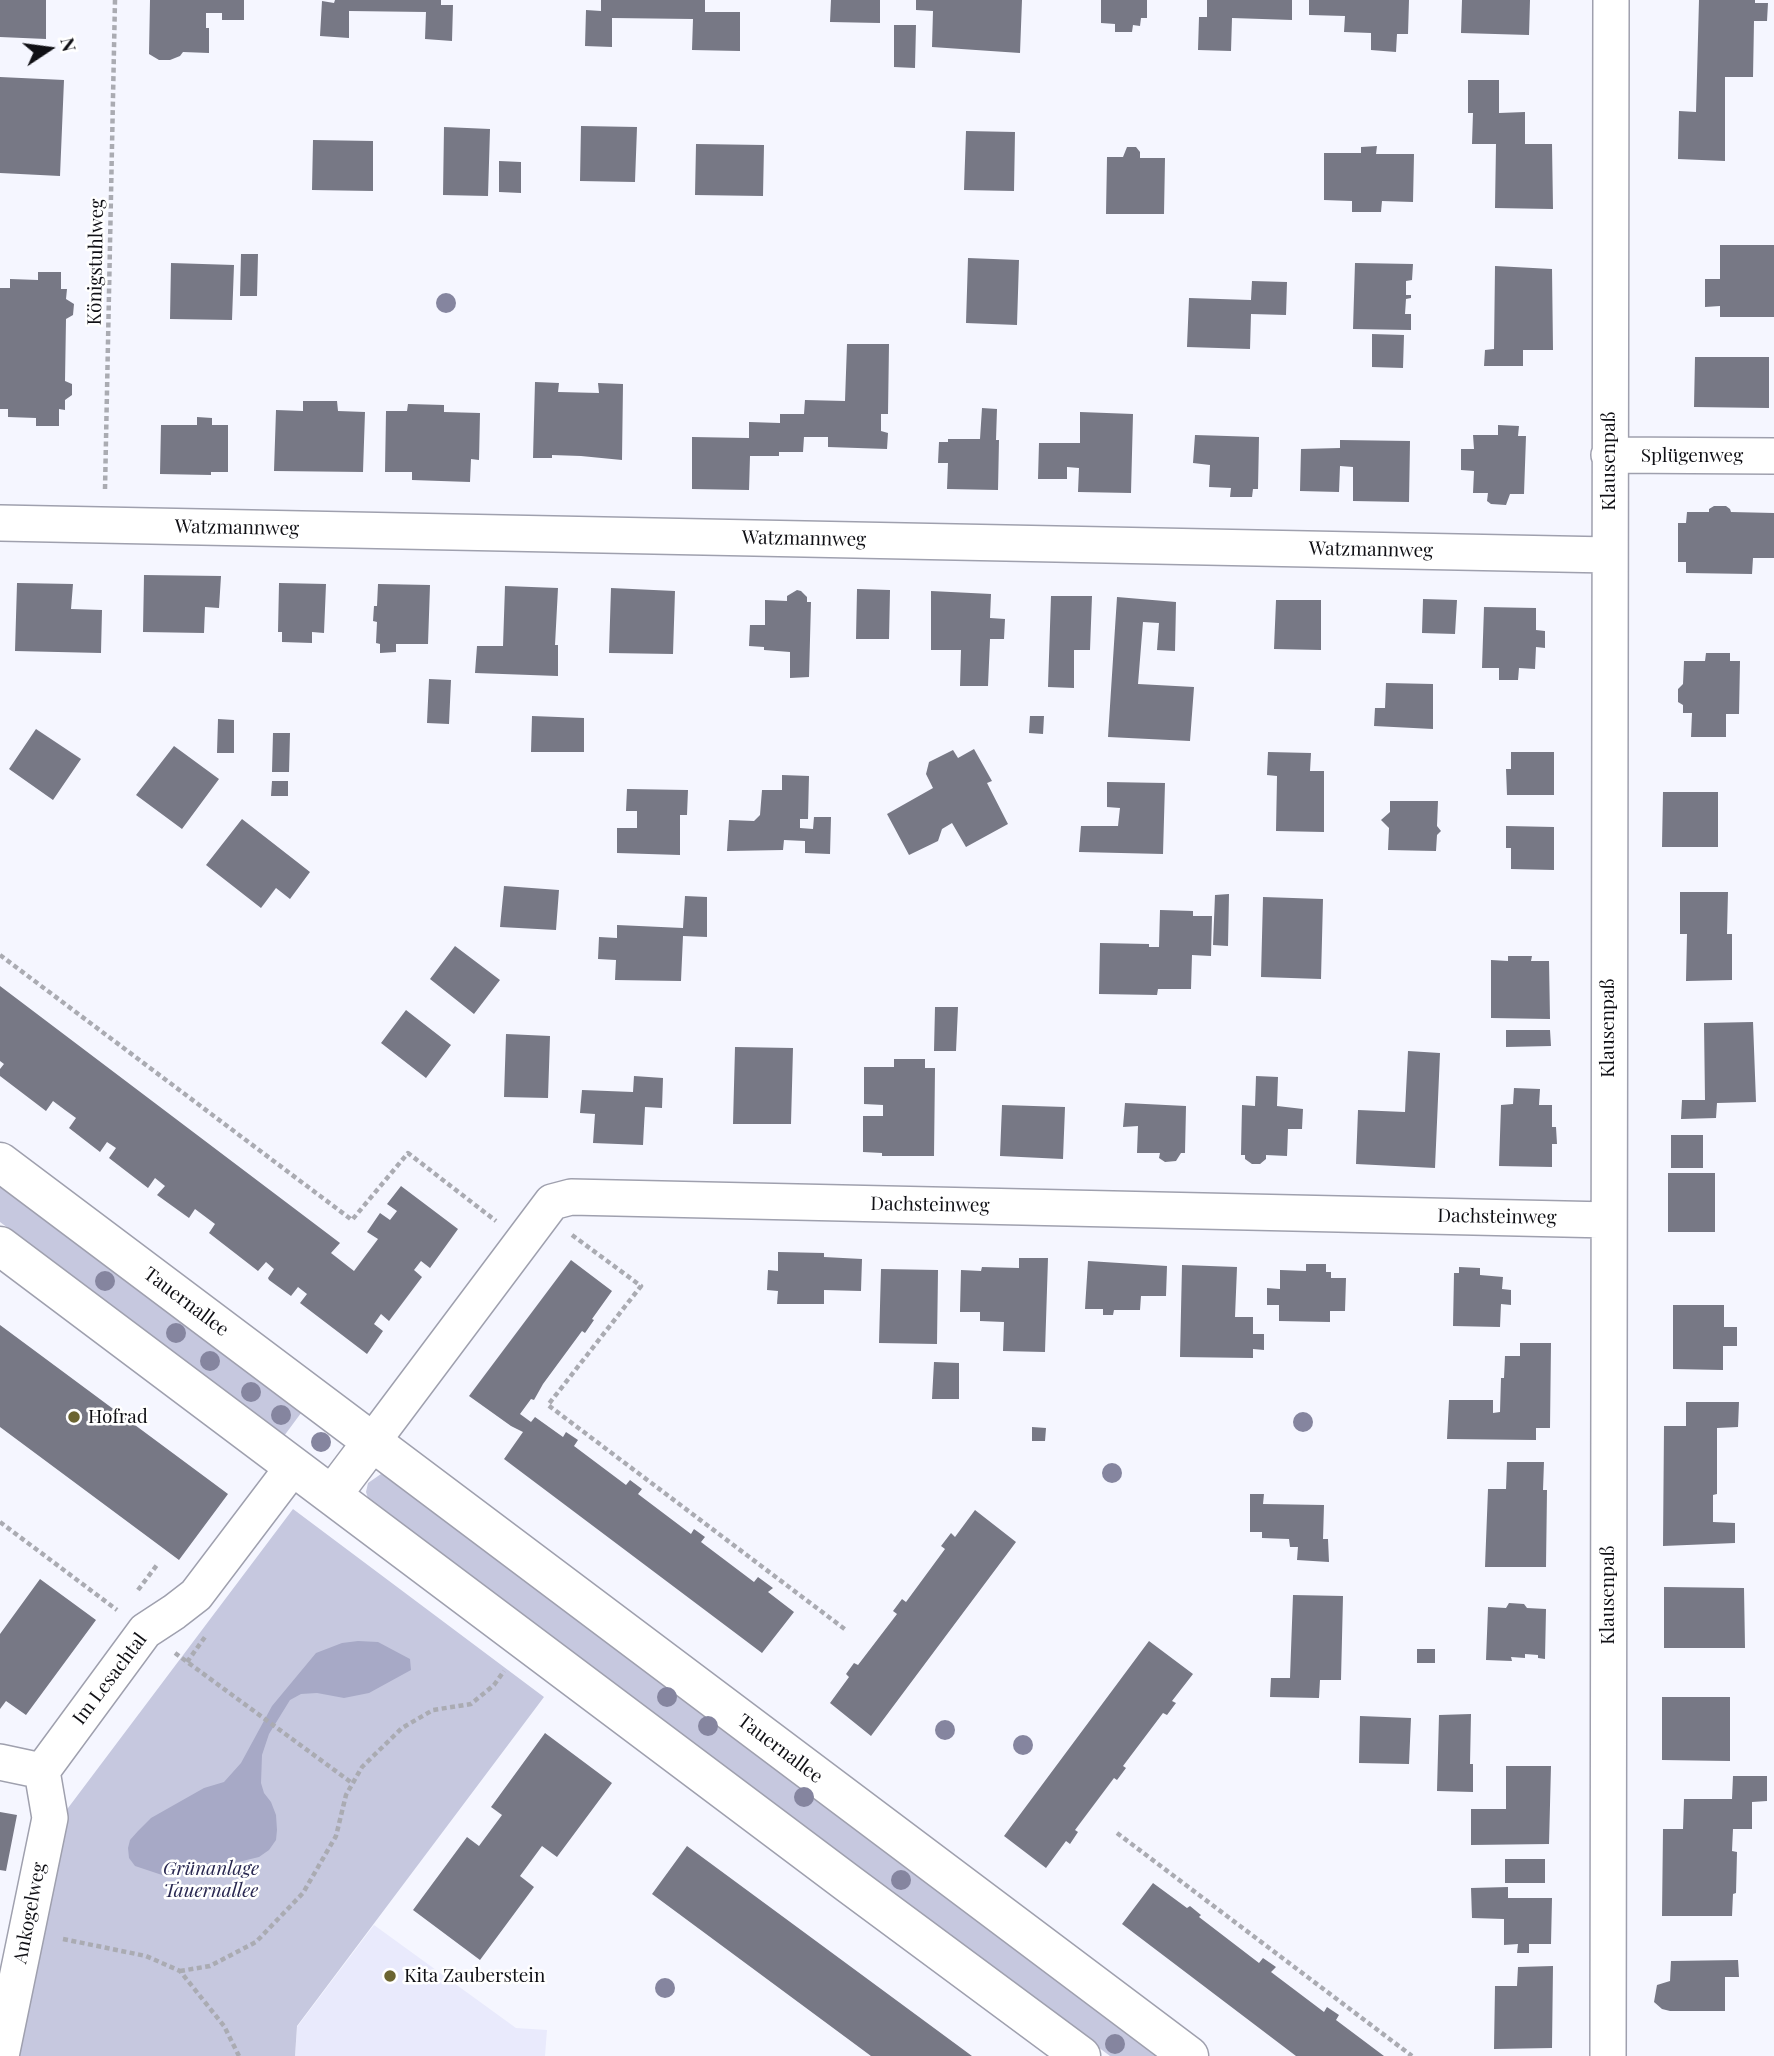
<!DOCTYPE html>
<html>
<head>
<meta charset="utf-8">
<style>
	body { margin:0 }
	#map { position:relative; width:1774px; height:2056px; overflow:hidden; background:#f5f6ff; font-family:"Playfair Display",serif }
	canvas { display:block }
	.north { position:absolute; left:14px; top:14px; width:70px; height:70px; -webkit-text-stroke:5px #fff; paint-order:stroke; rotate:77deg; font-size:19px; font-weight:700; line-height:28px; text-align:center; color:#101015 }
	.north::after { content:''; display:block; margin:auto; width:24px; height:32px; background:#101015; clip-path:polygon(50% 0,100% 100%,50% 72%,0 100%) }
</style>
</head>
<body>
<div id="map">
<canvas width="1774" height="2056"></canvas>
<div class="north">N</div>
</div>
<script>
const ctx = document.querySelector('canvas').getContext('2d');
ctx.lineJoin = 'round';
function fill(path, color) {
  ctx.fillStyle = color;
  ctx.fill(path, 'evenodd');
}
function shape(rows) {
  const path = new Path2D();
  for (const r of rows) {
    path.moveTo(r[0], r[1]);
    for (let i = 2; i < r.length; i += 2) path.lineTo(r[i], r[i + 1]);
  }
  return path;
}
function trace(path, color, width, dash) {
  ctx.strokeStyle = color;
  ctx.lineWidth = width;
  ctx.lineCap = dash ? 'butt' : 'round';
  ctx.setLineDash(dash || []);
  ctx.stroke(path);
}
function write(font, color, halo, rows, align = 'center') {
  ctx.font = font + ' "Playfair Display",serif';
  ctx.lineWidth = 5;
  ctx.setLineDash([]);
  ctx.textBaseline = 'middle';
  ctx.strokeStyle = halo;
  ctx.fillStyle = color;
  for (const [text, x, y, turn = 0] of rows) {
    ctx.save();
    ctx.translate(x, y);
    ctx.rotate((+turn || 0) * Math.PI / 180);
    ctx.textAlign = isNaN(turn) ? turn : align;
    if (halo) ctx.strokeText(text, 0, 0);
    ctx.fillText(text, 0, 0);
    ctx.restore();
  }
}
fill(shape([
	[374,1925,516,2028,547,2030,545,2056,295,2056,297,2027]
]), '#e9eafc');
fill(shape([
	[0,1180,304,1409,284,1436,0,1222],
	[381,1474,389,1476,1164,2056,1110,2056,369,1501,366,1492,368,1483],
	[293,1509,544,1697,297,2026,295,2056,13,2056,62,1816]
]), '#c6c8df');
fill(shape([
	[358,1641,378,1642,410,1659,411,1670,369,1693,344,1698,317,1693,301,1694,290,1700,269,1734,262,1755,261,1783,264,1793,271,1802,276,1815,277,1830,276,1840,269,1850,259,1857,201,1871,165,1876,135,1866,129,1858,128,1848,130,1840,138,1831,151,1818,204,1788,224,1782,241,1763,272,1706,316,1653,342,1643]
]), '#a7a9c6');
fill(shape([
	[0,0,46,0,46,39,0,37],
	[150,0,244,0,244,20,222,20,222,13,206,13,206,28,209,28,209,53,183,52,180,56,170,60,159,60,149,54],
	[335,0,441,0,441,5,453,5,452,41,425,39,426,12,349,11,349,38,320,36,322,1,334,3],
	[601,0,705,0,705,12,740,12,740,51,692,50,693,19,612,18,612,47,585,46,586,10,601,11],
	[831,0,880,0,880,23,830,22],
	[916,0,1022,0,1020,53,932,47,933,11,916,10],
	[1101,0,1147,0,1147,18,1141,18,1140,26,1133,25,1132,32,1115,32,1115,24,1101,23],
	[1207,0,1292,0,1292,20,1232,18,1231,51,1198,50,1199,17,1207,17],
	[1309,0,1409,0,1408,34,1397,34,1396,52,1371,50,1371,33,1344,32,1345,16,1309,15],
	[1462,0,1530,0,1529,35,1461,33],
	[1699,0,1755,0,1755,3,1768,3,1767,21,1754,21,1753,77,1725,77,1725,161,1678,159,1679,111,1696,112],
	[894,25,916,25,915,68,894,67],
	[0,77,64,80,60,176,0,173],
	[1468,80,1499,80,1499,113,1525,112,1525,144,1552,144,1553,209,1495,208,1496,144,1472,144,1473,113,1468,113],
	[581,126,637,127,635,182,580,181],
	[444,127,490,129,488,196,443,195],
	[966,131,1015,132,1014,191,964,190],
	[313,140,373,141,373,191,312,190],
	[696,144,764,145,763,196,695,195],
	[1377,146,1376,154,1414,154,1413,202,1382,201,1381,212,1352,212,1352,201,1324,200,1324,153,1361,153,1361,147],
	[1127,147,1136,147,1140,152,1140,158,1165,158,1164,214,1106,214,1107,157,1123,157],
	[499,161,521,162,521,193,499,192],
	[1720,245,1774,245,1774,317,1720,317,1720,306,1705,307,1705,279,1720,279],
	[241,254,258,254,257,296,240,296],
	[968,258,1019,260,1017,325,966,323],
	[171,263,234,265,232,320,170,319],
	[1355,263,1413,264,1412,280,1406,281,1406,295,1411,295,1411,298,1406,299,1405,314,1411,314,1411,330,1353,329],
	[1495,266,1552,269,1553,350,1523,350,1523,366,1484,366,1485,350,1494,349],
	[38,272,61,272,61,289,67,289,66,299,74,304,73,315,66,319,65,381,72,384,72,395,65,400,65,410,59,409,59,426,36,426,36,418,8,417,8,409,0,409,0,288,10,288,10,279,38,280],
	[1252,281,1287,282,1286,315,1251,314,1250,349,1187,347,1189,298,1251,300],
	[1372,334,1404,335,1403,368,1372,367],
	[847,344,889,344,888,414,881,414,881,431,888,433,887,449,828,447,828,437,804,437,803,452,779,452,779,456,750,456,749,490,692,489,692,437,749,438,749,422,780,423,780,414,804,414,805,400,845,401],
	[1695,357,1769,357,1769,408,1694,407],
	[535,382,559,383,558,392,599,393,598,383,623,384,622,460,581,456,552,455,552,458,533,458],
	[303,401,337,401,338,411,365,412,363,472,274,471,276,410,303,411],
	[408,404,444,405,444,412,480,413,479,460,471,459,470,482,412,480,412,472,385,472,386,411,407,411],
	[982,408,997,409,996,440,999,440,998,490,947,489,948,463,938,463,939,442,948,442,948,439,980,439],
	[1080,412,1133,414,1131,493,1078,492,1079,468,1067,467,1067,479,1038,479,1039,443,1080,443],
	[197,417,212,418,212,425,228,425,228,472,211,472,211,475,160,474,161,425,197,425],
	[1498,425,1519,426,1518,436,1526,436,1524,494,1510,494,1506,505,1491,504,1487,501,1488,493,1473,493,1474,471,1461,470,1461,449,1474,449,1473,435,1498,435],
	[1195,435,1259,437,1258,489,1253,489,1252,497,1230,497,1231,488,1209,487,1210,465,1193,463],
	[1340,440,1410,441,1409,502,1353,501,1353,467,1340,466,1339,492,1300,491,1301,449,1340,448],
	[1714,506,1726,506,1730,509,1731,512,1774,513,1774,558,1753,558,1752,574,1686,573,1686,562,1678,562,1678,523,1686,523,1687,512,1709,512,1709,509],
	[144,575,221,576,219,608,205,607,204,633,143,632],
	[17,583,73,584,71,609,102,610,101,653,15,651],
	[279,583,326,584,324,633,312,632,312,643,282,642,282,632,278,632],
	[378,584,430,585,428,644,396,644,396,652,380,653,380,644,376,643,377,622,373,621,374,606,377,606],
	[505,586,558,588,555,645,558,645,558,676,475,673,477,646,503,646],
	[611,588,675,591,673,654,609,653],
	[857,589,890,590,889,639,856,639],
	[797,590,801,591,807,597,807,602,811,602,809,677,790,678,790,652,764,650,764,647,749,646,750,625,765,625,765,600,787,601,787,596],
	[931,591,991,594,990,618,1005,619,1004,639,990,639,988,686,960,686,961,650,931,650],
	[1051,596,1092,596,1090,650,1074,650,1074,688,1048,687],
	[1117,597,1176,602,1175,651,1157,650,1159,623,1143,622,1138,684,1194,687,1190,741,1108,737],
	[1423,599,1457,600,1455,634,1422,633],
	[1276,600,1321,600,1321,650,1274,649],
	[1484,607,1536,608,1536,630,1545,631,1545,648,1536,647,1535,669,1519,668,1518,680,1499,680,1499,668,1482,668],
	[1706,653,1730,653,1730,661,1740,661,1739,714,1726,714,1726,737,1691,737,1692,713,1683,713,1683,705,1678,702,1678,689,1683,684,1684,661,1705,661],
	[429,679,451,680,449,724,427,723],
	[1386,683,1433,684,1433,729,1374,726,1375,708,1385,708],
	[532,716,584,718,584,752,531,752],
	[1030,716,1044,716,1043,734,1029,733],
	[218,719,234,720,234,753,217,753],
	[36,729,81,759,53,800,9,769],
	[273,733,290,733,289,772,272,772],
	[174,746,219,779,182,829,136,795],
	[974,749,992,781,987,783,1008,824,966,847,952,823,942,829,938,841,909,855,887,814,933,788,926,774,929,762,953,750,958,758],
	[1268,752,1311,753,1310,771,1324,771,1324,832,1276,831,1277,776,1267,775],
	[1511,752,1554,752,1554,795,1507,795,1506,769,1511,769],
	[782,775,809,776,808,819,800,819,800,828,813,829,814,817,831,817,830,854,805,853,805,841,784,840,783,850,727,851,729,820,754,821,760,815,762,790,782,790],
	[272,781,288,781,288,796,271,796],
	[1107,782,1165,783,1163,854,1079,852,1081,826,1118,826,1120,808,1107,807],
	[627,789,688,790,687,815,680,815,680,855,617,853,617,828,637,828,637,811,626,811],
	[1663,792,1718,792,1718,847,1662,847],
	[1390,801,1438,801,1437,826,1441,831,1437,835,1436,851,1388,850,1389,828,1381,820,1390,812],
	[242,819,310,872,290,899,276,888,261,908,206,865],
	[1506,826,1554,827,1554,870,1511,869,1511,848,1506,848],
	[504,886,559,890,556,930,500,927],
	[1680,892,1728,892,1727,934,1732,934,1732,980,1686,981,1687,934,1680,934],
	[1229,894,1228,946,1213,945,1215,895],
	[685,896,707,897,707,937,683,936,681,981,615,980,616,960,598,959,599,937,617,938,617,925,683,928],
	[1263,897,1323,899,1321,979,1261,977],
	[1160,910,1193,911,1193,916,1212,916,1211,956,1192,955,1191,989,1158,989,1157,995,1099,994,1100,943,1149,944,1149,947,1159,947],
	[455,946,500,980,474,1014,430,979],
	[1508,956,1532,956,1531,961,1549,961,1550,1019,1491,1018,1491,960,1508,961],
	[0,986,340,1243,331,1253,354,1271,378,1239,367,1232,380,1213,390,1220,397,1211,387,1204,401,1186,458,1229,430,1268,421,1261,414,1270,422,1277,389,1321,381,1314,374,1324,383,1331,367,1354,300,1303,307,1294,298,1287,291,1296,269,1280,268,1278,274,1269,266,1262,258,1271,209,1233,215,1224,195,1209,189,1218,157,1195,165,1186,155,1178,148,1188,109,1158,116,1148,107,1142,100,1152,69,1128,76,1118,65,1110,53,1101,46,1111,0,1076,0,1069,4,1064,0,1061],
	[935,1007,958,1007,956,1051,934,1051],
	[406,1010,451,1045,426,1078,381,1043],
	[1753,1022,1756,1102,1717,1103,1716,1118,1681,1119,1682,1100,1705,1100,1704,1023],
	[1506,1030,1550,1030,1551,1046,1506,1047],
	[506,1034,550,1036,548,1098,504,1097],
	[735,1047,793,1048,791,1124,733,1124],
	[1408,1051,1440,1053,1435,1168,1356,1164,1358,1110,1405,1112],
	[894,1059,925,1059,925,1068,935,1068,934,1156,882,1156,882,1153,863,1152,863,1116,883,1116,883,1105,864,1104,864,1067,894,1067],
	[634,1076,663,1078,662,1108,645,1107,643,1145,593,1143,595,1114,580,1113,582,1090,633,1092],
	[1256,1076,1278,1077,1277,1106,1303,1109,1302,1129,1288,1129,1287,1156,1266,1155,1266,1159,1260,1164,1252,1164,1245,1159,1245,1155,1241,1155,1242,1105,1255,1106],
	[1514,1088,1540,1089,1539,1105,1552,1105,1552,1127,1556,1127,1557,1144,1552,1144,1552,1167,1499,1166,1501,1105,1513,1104],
	[1125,1103,1186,1106,1185,1153,1181,1153,1176,1161,1165,1162,1159,1158,1160,1153,1137,1153,1138,1126,1123,1127],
	[1002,1105,1065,1107,1063,1159,1000,1156],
	[1671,1135,1703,1135,1703,1168,1671,1168],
	[1668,1173,1715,1173,1715,1232,1668,1232],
	[778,1252,824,1253,824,1257,862,1259,861,1291,824,1290,824,1304,777,1304,778,1291,767,1290,768,1270,778,1271],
	[1019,1258,1048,1258,1045,1352,1003,1351,1004,1322,980,1321,980,1312,960,1312,961,1270,981,1271,982,1267,1019,1268],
	[571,1260,612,1291,592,1319,594,1320,585,1333,582,1331,543,1384,534,1400,531,1399,520,1414,531,1422,535,1417,563,1437,566,1432,578,1440,574,1446,626,1485,630,1480,642,1489,638,1494,691,1534,694,1529,705,1537,701,1542,754,1582,758,1577,773,1588,768,1592,794,1612,762,1653,504,1459,523,1432,511,1426,469,1396],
	[1088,1261,1167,1266,1166,1296,1141,1296,1140,1310,1114,1310,1113,1315,1103,1315,1103,1309,1085,1309],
	[1306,1264,1326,1264,1326,1272,1331,1272,1331,1278,1346,1278,1345,1311,1330,1311,1330,1322,1279,1321,1279,1305,1267,1305,1267,1288,1280,1289,1280,1270,1306,1271],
	[1182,1265,1237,1267,1235,1317,1253,1317,1253,1334,1264,1334,1264,1350,1253,1349,1253,1358,1180,1357],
	[1459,1267,1480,1268,1480,1275,1503,1277,1502,1289,1511,1290,1511,1305,1501,1304,1500,1327,1453,1326,1454,1273,1459,1273],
	[881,1269,938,1270,937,1344,879,1343],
	[1673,1305,1724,1305,1724,1327,1737,1327,1737,1346,1723,1346,1723,1370,1673,1369],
	[0,1325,228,1494,179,1560,0,1427],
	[1520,1343,1551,1343,1550,1428,1536,1428,1536,1440,1447,1439,1449,1400,1493,1400,1493,1413,1500,1412,1501,1378,1504,1378,1505,1356,1520,1356],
	[934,1362,959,1363,959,1399,932,1399],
	[1686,1402,1739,1402,1738,1427,1717,1428,1717,1494,1713,1495,1713,1522,1735,1523,1735,1543,1663,1546,1664,1426,1686,1426],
	[1032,1427,1046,1428,1045,1441,1032,1441],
	[1507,1462,1544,1462,1543,1490,1547,1490,1546,1567,1485,1567,1488,1489,1506,1489],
	[1250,1494,1264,1494,1263,1504,1324,1505,1323,1539,1328,1539,1329,1562,1297,1560,1298,1547,1290,1547,1289,1539,1262,1538,1262,1532,1250,1532],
	[975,1510,1016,1542,871,1736,830,1703,849,1677,846,1674,854,1663,858,1665,897,1614,893,1611,902,1599,906,1602,945,1549,941,1546,951,1533,955,1537],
	[40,1579,96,1620,26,1715,6,1701,0,1709,0,1634],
	[1664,1587,1744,1588,1745,1648,1664,1648],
	[1293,1595,1343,1596,1341,1680,1320,1680,1319,1698,1270,1697,1271,1678,1290,1678],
	[1509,1603,1524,1604,1527,1608,1546,1609,1545,1659,1538,1658,1538,1655,1525,1654,1525,1658,1511,1657,1512,1661,1486,1660,1488,1607,1506,1608],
	[1149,1641,1193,1674,1172,1701,1176,1703,1167,1715,1163,1713,1123,1766,1126,1768,1117,1780,1114,1778,1075,1830,1078,1832,1070,1844,1066,1841,1046,1868,1004,1836],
	[1417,1649,1435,1649,1435,1663,1417,1663],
	[1662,1697,1730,1697,1730,1761,1662,1760],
	[1471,1714,1470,1764,1473,1764,1473,1792,1437,1791,1439,1715],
	[1360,1716,1411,1718,1409,1764,1359,1763],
	[545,1733,612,1783,557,1857,542,1846,520,1876,534,1887,480,1960,413,1910,467,1837,479,1846,502,1815,491,1807],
	[1506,1766,1551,1766,1549,1844,1471,1845,1471,1809,1506,1809],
	[1733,1776,1767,1776,1767,1801,1752,1802,1752,1829,1733,1829,1732,1851,1737,1852,1736,1893,1733,1894,1732,1916,1662,1916,1663,1829,1683,1829,1684,1799,1732,1799],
	[0,1812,17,1815,6,1871,0,1870],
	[687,1846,972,2056,871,2056,652,1894],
	[1505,1859,1545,1859,1545,1883,1505,1883],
	[1153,1883,1187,1908,1190,1906,1201,1915,1199,1917,1259,1963,1263,1958,1276,1967,1271,1972,1324,2012,1327,2007,1339,2015,1336,2020,1384,2056,1296,2056,1122,1924],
	[1508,1887,1508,1898,1552,1898,1551,1944,1529,1944,1529,1953,1517,1953,1518,1944,1504,1945,1504,1919,1472,1918,1471,1888],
	[1738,1960,1739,1977,1725,1977,1725,2011,1670,2011,1662,2009,1654,2002,1657,1985,1670,1981,1671,1961],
	[1553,1966,1552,2048,1494,2049,1495,1986,1517,1986,1518,1967]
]), '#777885');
const minor = shape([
	[1609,455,1774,456],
	[0,523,1609,555],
	[372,1442,552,1202,571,1197,1609,1220],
	[0,1762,42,1771],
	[42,1771,145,1631,174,1612,196,1595,293,1467],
	[1,2056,50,1818,42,1771],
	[1608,2056,1611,0]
]);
const tertiary = shape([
	[0,1162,1189,2056],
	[0,1246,849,1884,1081,2056],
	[332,1495,372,1442]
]);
trace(minor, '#9fa0ae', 38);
trace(tertiary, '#9fa0ae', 41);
trace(shape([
	[105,489,115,0],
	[0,955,352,1220,408,1153,496,1221],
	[572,1235,641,1286,548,1405,846,1630],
	[0,1522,117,1610],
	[138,1590,157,1565],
	[175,1653,352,1783],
	[187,1662,205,1637],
	[1117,1833,1412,2056],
	[63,1939,146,1956,180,1971,224,2026,239,2056],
	[180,1971,210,1966,256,1942,303,1893,336,1836,346,1795,362,1767,402,1728,433,1710,471,1704,494,1685,504,1671]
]), '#aaabb2', 4.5, [5, 3.5]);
trace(minor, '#fff', 35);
trace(tertiary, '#fff', 38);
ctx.fillStyle = '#85859f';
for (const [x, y] of [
	[446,303],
	[105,1281],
	[176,1333],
	[210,1361],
	[251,1392],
	[281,1415],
	[1303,1422],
	[321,1442],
	[1112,1473],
	[667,1697],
	[708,1726],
	[945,1730],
	[1023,1745],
	[804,1797],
	[901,1880],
	[665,1988],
	[1115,2044]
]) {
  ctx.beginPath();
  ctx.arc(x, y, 10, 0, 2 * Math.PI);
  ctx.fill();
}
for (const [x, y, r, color] of [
	[74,1417,7,"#6b6431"],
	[390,1976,7,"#6b6431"]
]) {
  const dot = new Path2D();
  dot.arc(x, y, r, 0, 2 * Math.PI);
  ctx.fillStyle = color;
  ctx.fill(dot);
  trace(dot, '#fff', 2.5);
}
write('19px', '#101015', '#fff', [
	["Königstuhlweg",96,262,-89],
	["Splügenweg",1692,456],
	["Klausenpaß",1609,461,-90],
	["Watzmannweg",237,528,1],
	["Watzmannweg",804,539,1],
	["Watzmannweg",1371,550,1],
	["Klausenpaß",1608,1028,-90],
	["Dachsteinweg",930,1205,1],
	["Dachsteinweg",1497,1217,1],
	["Tauernallee",186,1302,37],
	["Klausenpaß",1608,1595,-90],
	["Im Lesachtal",110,1679,-53],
	["Tauernallee",780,1749,37],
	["Ankogelweg",30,1913,-79]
]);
write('19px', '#101015', '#fff', [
	["Hofrad",88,1417],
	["Kita Zauberstein",404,1976]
], 'left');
write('italic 19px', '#292851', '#fff', [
	["Grünanlage",211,1869],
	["Tauernallee",211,1891]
]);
</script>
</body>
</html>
